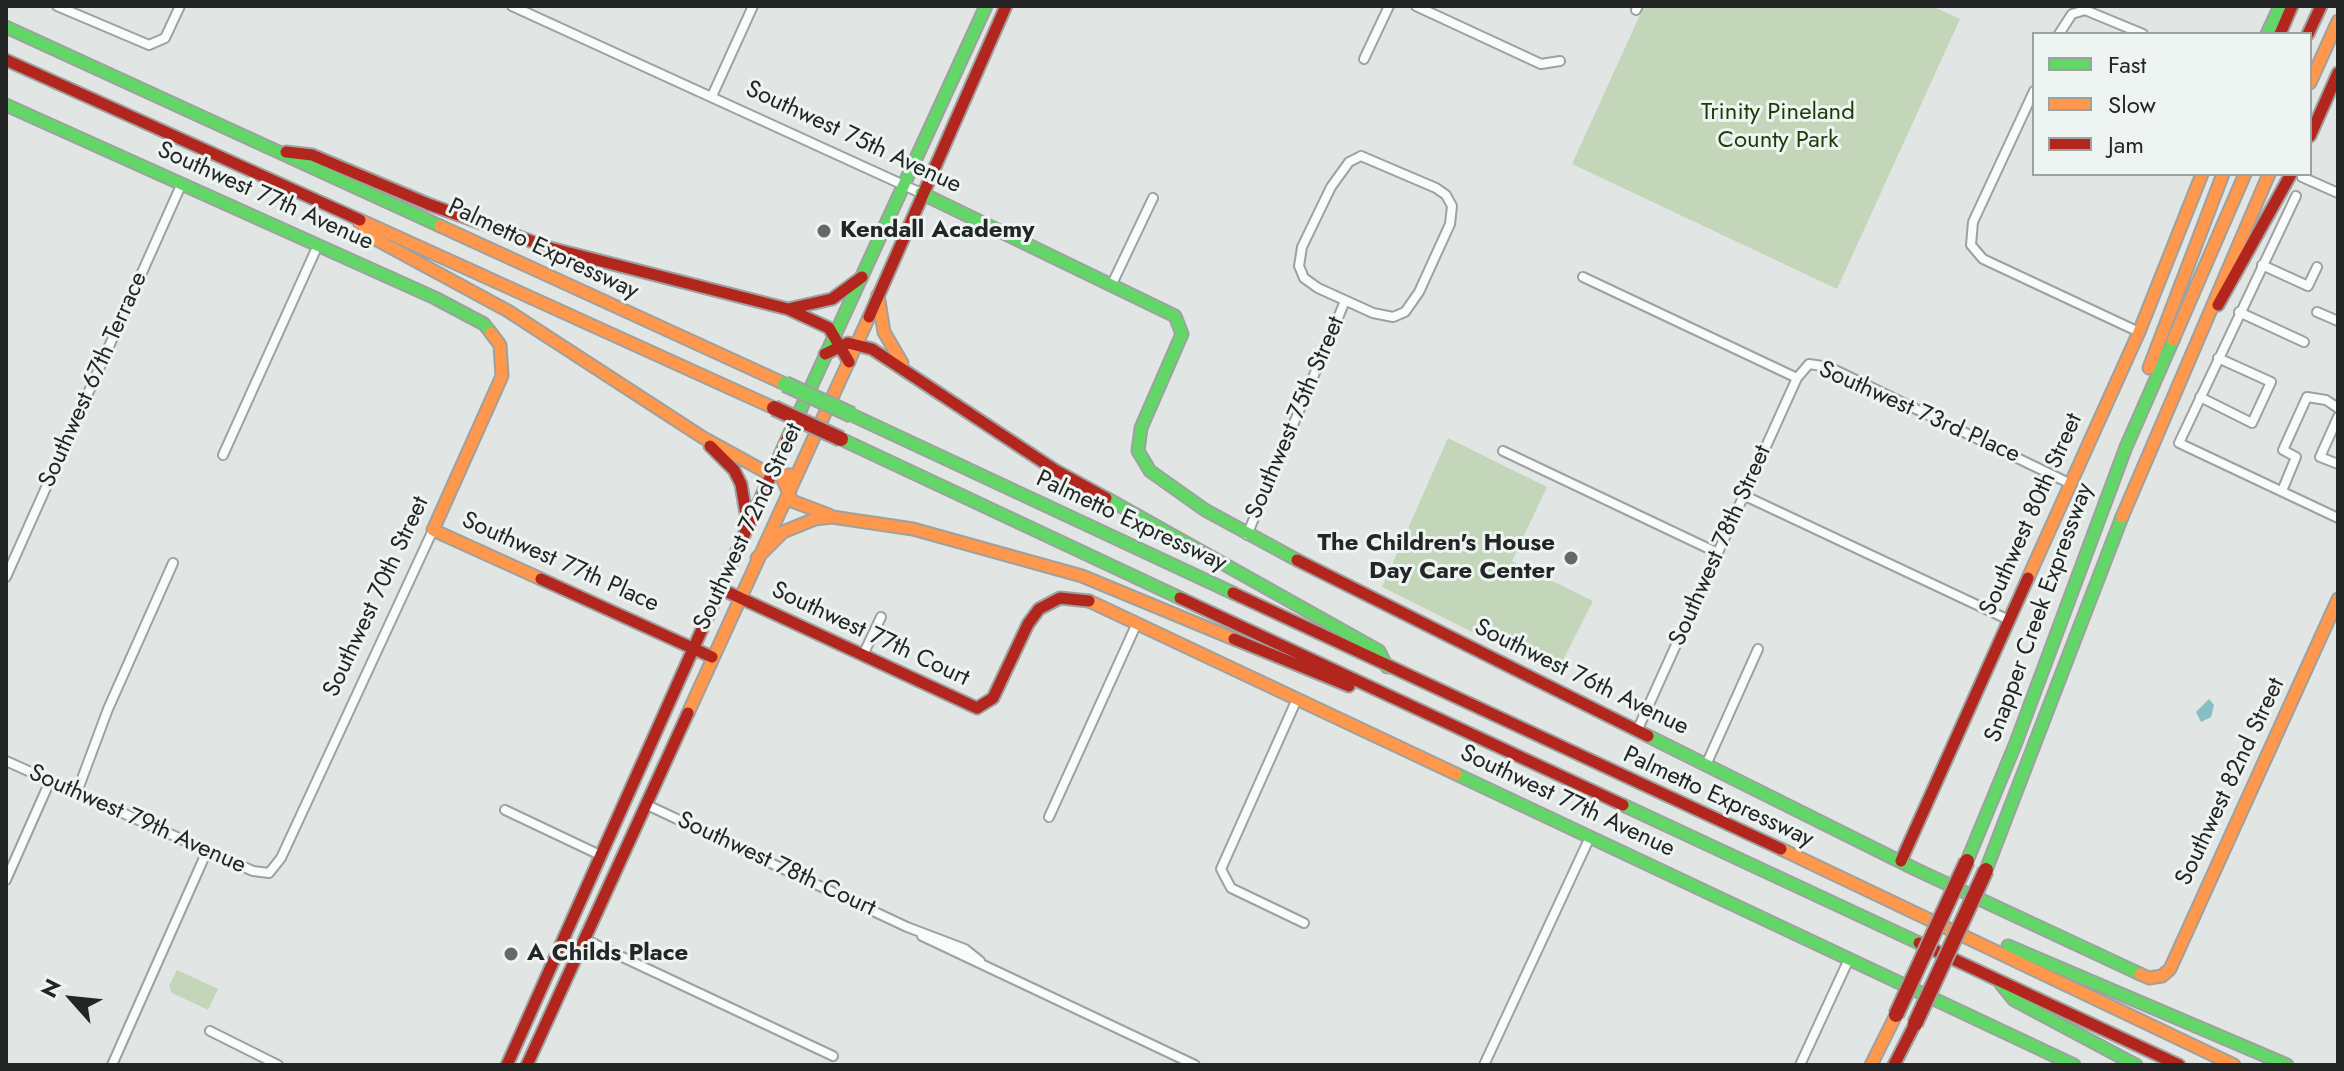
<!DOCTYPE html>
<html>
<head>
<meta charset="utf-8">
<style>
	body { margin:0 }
	#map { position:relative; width:2344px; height:1071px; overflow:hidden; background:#e1e6e4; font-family:Jost,sans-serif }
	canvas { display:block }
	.frame { position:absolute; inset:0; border:8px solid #232625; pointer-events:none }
	.legend { position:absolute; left:2032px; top:32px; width:280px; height:144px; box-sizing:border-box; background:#edf4f1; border:2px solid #9ca29f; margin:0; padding:10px 14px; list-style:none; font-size:24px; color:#232625 }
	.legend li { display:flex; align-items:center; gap:16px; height:40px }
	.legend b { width:40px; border:2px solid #9ca29f }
	.north { position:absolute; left:32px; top:959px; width:80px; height:80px; -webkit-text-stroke:6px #edf4f1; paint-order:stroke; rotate:297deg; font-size:22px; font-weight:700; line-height:32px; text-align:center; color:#232625 }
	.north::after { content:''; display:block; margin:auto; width:28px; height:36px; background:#232625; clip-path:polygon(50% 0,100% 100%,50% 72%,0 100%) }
</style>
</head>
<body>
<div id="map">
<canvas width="2344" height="1071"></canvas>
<div class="frame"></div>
<ul class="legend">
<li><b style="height:10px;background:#63d668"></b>Fast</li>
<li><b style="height:10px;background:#ff974d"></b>Slow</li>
<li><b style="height:10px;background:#b3261e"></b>Jam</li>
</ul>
<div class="north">N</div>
</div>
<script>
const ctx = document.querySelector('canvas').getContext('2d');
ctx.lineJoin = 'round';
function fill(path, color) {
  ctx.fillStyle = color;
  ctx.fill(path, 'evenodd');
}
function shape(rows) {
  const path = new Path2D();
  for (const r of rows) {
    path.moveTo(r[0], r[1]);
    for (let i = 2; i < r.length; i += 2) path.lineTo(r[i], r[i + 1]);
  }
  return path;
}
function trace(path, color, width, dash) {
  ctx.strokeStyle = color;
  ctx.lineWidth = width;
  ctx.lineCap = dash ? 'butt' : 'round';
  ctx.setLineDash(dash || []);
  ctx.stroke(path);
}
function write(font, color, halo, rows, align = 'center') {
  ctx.font = font + ' Jost,sans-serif';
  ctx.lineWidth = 6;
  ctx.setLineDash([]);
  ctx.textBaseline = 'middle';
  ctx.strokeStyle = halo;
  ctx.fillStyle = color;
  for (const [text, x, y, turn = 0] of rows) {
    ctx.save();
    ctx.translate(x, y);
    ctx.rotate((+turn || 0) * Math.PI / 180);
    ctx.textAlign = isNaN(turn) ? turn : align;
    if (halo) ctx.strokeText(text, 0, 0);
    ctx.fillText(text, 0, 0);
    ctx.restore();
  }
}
fill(shape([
	[1644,6,1932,6,1960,19,1837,289,1572,164],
	[1448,438,1547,487,1512,561,1593,601,1556,674,1382,587],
	[177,970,218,989,208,1010,172,993,169,986]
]), '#c3d6ba');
fill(shape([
	[2209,699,2214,705,2211,717,2201,722,2196,712]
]), '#87bdc5');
const street = shape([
	[57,6,149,45,165,38,180,6],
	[512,6,921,193],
	[1416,6,1541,64,1560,61],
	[1636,10,1638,6],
	[2059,34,2072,14,2085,10,2143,34],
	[1364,59,1389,6],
	[2034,91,1973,222,1971,245,1983,259,2139,332],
	[712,96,753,6],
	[1361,156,1436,188,1446,195,1452,206,1450,224,1419,292,1405,312,1393,317,1373,313,1318,288,1304,278,1299,266,1302,247,1331,187,1349,162,1361,156],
	[2302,177,2338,193],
	[2296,196,2179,443,2338,518],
	[2262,265,2308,286,2317,267],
	[1583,277,1797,378],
	[1112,284,1153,198],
	[2239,312,2304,342],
	[2317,312,2338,321],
	[2200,397,2252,423,2271,382,2218,358],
	[2338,417,2320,457,2338,464],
	[1503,451,1718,553],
	[223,455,318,245],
	[2282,491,2296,457,2283,450,2307,397,2326,400,2338,408],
	[1743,495,2009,620],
	[1247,535,1345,301],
	[6,577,182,183],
	[863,655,881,617],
	[1297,699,1221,869,1231,888,1304,923],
	[1637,731,1797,378,1809,364,1829,367,2071,484],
	[6,761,253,871,269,873,281,858,433,530],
	[1706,765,1758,649],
	[77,792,108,709,173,563],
	[645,804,907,927,965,949,980,961],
	[505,810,602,856],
	[1049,817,1137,623],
	[6,880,50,781],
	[922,936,1195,1065],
	[584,939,833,1056],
	[210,1031,278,1065],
	[112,1065,207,851],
	[1484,1065,1590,837],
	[1800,1065,1849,959]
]);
const fast = shape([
	[6,27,440,226],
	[2267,34,2280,6],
	[6,105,435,298,484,324,491,333],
	[921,193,1175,316,1182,334,1141,428,1138,451,1150,471,1205,510,1297,560],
	[852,415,1233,593],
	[788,437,986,6],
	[841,439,1180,598],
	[1106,498,1379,651,1387,667],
	[1648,736,1915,869,2140,974],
	[1456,774,2074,1065],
	[1623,805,1919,943],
	[1967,861,2015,745,2126,447,2173,340],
	[1986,870,2122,517],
	[2008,946,2287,1065],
	[2001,984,2014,1000,2136,1065]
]);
const slow = shape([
	[2310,83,2338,21],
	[360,220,774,408],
	[360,224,377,240,508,311,702,437,771,475,797,475],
	[440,226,785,384],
	[878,295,884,332,902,363],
	[491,333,500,345,502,376,433,530,541,579],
	[2173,340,2245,174],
	[2149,368,2223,174],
	[776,463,792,501,829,515],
	[2122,517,2269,174],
	[757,558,783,532,815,519,832,517,913,529,1082,576,1234,639],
	[2028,578,2139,332,2202,174],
	[1089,601,1456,774],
	[688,713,869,317],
	[1781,849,2234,1065],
	[2140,974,2149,978,2162,976,2170,969,2338,599],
	[1871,1065,1896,1015]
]);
const jam = shape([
	[2280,34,2292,6],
	[2308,34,2321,6],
	[6,60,360,220],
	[2310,136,2338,73],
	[286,152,312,155,428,204,550,248,788,309,829,328,849,362],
	[2218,305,2291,174],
	[788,309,832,299,862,277],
	[869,317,1006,6],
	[825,354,848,343,872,349,1055,470,1106,498],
	[710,446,734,470,741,484,748,526],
	[1297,560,1648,736],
	[541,579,712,657],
	[721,589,977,708,993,698,1028,624,1039,609,1060,598,1089,601],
	[1233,593,1781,849],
	[1180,598,1623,805],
	[1234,639,1349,686],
	[1901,861,2028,578],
	[1919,943,2179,1065],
	[507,1065,788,437],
	[527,1065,688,713],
	[1894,1065,1915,1024]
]);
trace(street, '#9da19f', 12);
trace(fast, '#9da19f', 15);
trace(slow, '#9da19f', 15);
trace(jam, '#9da19f', 15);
trace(street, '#fafbfb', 8);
trace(fast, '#63d668', 11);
trace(slow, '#ff974d', 11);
trace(jam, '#b3261e', 11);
const fastBridge = shape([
	[785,384,852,415]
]);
const jamBridge = shape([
	[774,408,841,439],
	[1896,1015,1967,861],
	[1915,1024,1986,870]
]);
trace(fastBridge, '#9da19f', 18, []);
trace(jamBridge, '#9da19f', 18, []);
trace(fastBridge, '#63d668', 14);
trace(jamBridge, '#b3261e', 14);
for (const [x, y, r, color] of [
	[824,231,8,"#666968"],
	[1571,558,8,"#666968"],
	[511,954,8,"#666968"]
]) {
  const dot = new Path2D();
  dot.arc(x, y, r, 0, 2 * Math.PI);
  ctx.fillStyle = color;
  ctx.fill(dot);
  trace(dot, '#edf4f1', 3);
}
write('24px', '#1f3a04', '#edf4f1', [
	["Trinity Pineland",1778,113],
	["County Park",1778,141]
]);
write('24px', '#232625', '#edf4f1', [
	["Southwest 75th Avenue",853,138,25],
	["Southwest 77th Avenue",265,197,24],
	["Palmetto Expressway",543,250,25],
	["Southwest 67th Terrace",94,380,-66],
	["Southwest 73rd Place",1919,413,24],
	["Southwest 75th Street",1296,418,-67],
	["Southwest 80th Street",2032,515,-66],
	["Palmetto Expressway",1131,522,25],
	["Southwest 72nd Street",749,527,-65],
	["Southwest 78th Street",1721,546,-66],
	["Southwest 77th Place",560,563,24],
	["Southwest 70th Street",377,597,-65],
	["Snapper Creek Expressway",2040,613,-70],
	["Southwest 77th Court",870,635,25],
	["Southwest 76th Avenue",1581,678,26],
	["Southwest 82nd Street",2231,782,-65],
	["Palmetto Expressway",1718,798,25],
	["Southwest 77th Avenue",1567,802,25],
	["Southwest 79th Avenue",137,820,24],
	["Southwest 78th Court",776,865,25]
]);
write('bold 24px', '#232625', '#edf4f1', [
	["Kendall Academy",840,231],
	["The Children's House",1555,544,"right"],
	["Day Care Center",1555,572,"right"],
	["A Childs Place",527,954]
], 'left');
</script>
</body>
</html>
